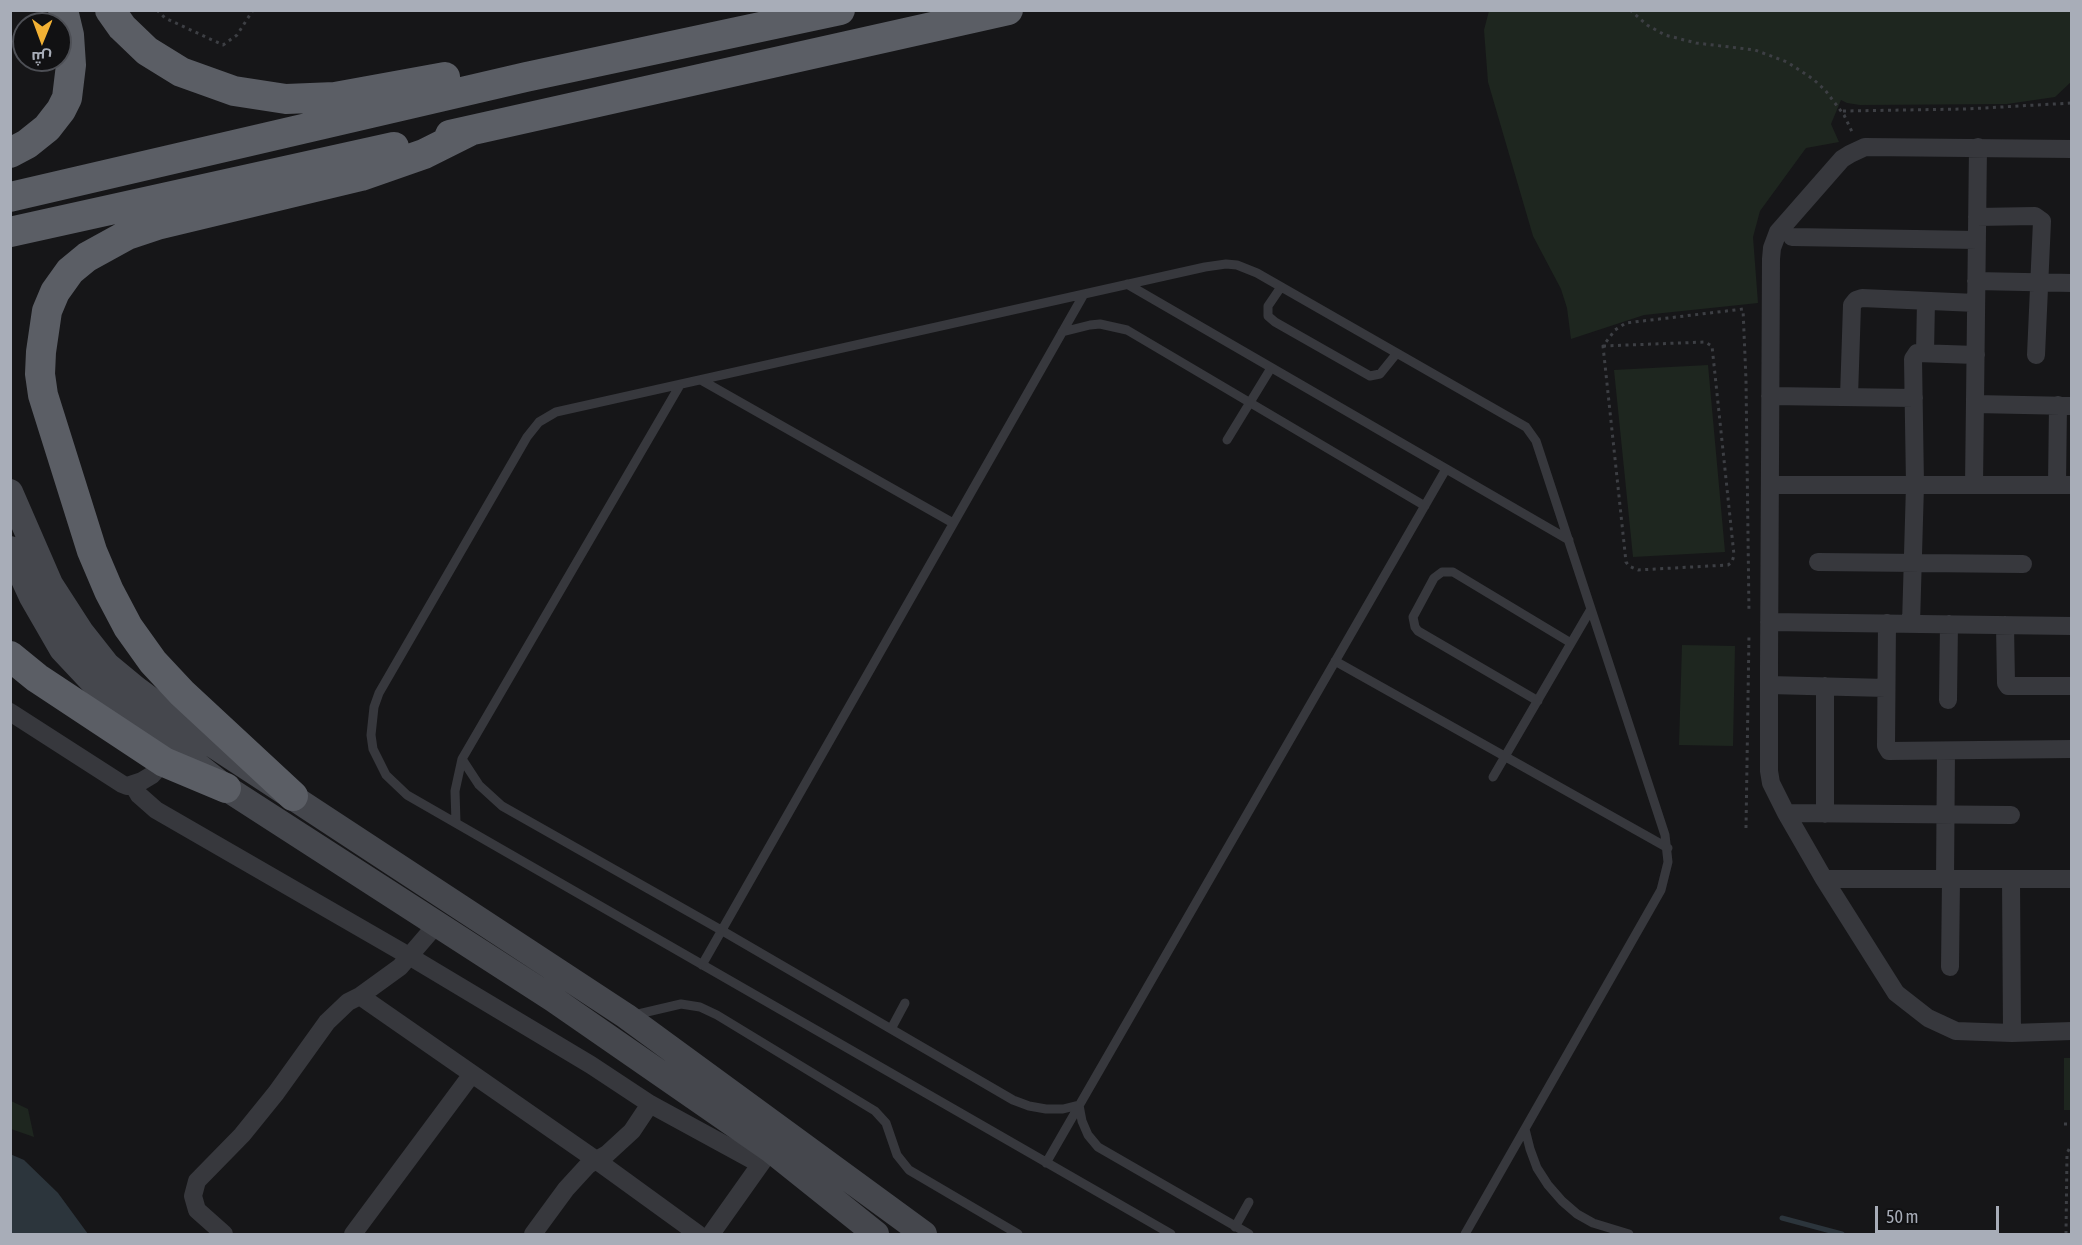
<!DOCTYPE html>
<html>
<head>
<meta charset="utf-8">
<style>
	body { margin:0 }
	#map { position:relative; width:2082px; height:1245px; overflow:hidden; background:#161618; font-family:"Asap Condensed",Cairo,sans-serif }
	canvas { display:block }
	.frame { position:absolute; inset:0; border:12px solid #a8adb8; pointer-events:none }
	.north { position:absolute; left:12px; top:12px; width:60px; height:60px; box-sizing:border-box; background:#111113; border:2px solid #4d4f55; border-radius:50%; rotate:181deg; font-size:16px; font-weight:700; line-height:24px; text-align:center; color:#a8adb8 }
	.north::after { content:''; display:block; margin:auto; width:21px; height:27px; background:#f2b134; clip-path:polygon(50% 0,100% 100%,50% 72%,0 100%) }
	.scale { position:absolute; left:1875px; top:1206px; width:124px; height:27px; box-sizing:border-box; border:3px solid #a8adb8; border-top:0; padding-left:8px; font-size:18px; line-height:21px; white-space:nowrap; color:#a8adb8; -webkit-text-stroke:4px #111113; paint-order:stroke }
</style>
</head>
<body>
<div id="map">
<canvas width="2082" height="1245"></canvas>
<div class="frame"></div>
<div class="north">ش</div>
<div class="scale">50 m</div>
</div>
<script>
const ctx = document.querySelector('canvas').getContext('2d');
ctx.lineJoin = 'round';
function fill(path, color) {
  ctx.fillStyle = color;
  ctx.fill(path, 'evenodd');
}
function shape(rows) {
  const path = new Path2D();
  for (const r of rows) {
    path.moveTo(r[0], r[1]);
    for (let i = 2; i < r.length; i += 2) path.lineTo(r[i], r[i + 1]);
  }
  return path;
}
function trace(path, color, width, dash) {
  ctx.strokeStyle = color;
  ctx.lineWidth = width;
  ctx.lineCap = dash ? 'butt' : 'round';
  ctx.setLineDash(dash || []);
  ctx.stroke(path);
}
fill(shape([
	[1489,11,2071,11,2071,82,2055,97,2007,104,1860,105,1847,103,1841,100,1831,124,1839,142,1806,148,1760,211,1753,237,1758,303,1644,315,1571,339,1567,308,1561,289,1533,236,1488,82,1484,30],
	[1708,365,1725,552,1633,557,1614,370],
	[1682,645,1735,646,1733,746,1679,745],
	[2064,1058,2071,1058,2071,1110,2064,1110],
	[11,1101,28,1109,34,1137,11,1129]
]), '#1e261f');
fill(shape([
	[10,1154,24,1160,58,1193,88,1234,11,1234]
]), '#2c353c');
trace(shape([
	[1782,1218,1842,1234]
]), '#2c353c', 5);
trace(shape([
	[157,10,165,18,223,45,237,35,253,10],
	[1630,10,1647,25,1665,35,1696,43,1755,50,1787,62,1813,79,1825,90,1844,115,1853,134],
	[1843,111,1966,109,2072,103],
	[1603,346,1705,342,1712,346,1734,555,1732,562,1728,565,1638,570,1629,566,1626,562,1603,346,1615,330,1626,323,1743,309,1746,380,1749,613],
	[1746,828,1749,634],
	[2064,1124,2072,1124],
	[2066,1234,2067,1153,2072,1144]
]), '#3d3f44', 3, [3, 4.5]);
trace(shape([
	[1127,284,1569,540],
	[1281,287,1268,306,1268,316,1275,322,1370,376,1380,374,1397,353],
	[1062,332,1090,325,1100,324,1127,330,1425,506],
	[701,380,953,523],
	[1227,440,1271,368],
	[1335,661,1668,848],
	[1538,701,1418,631,1415,627,1413,617,1434,578,1442,572,1453,572,1571,643],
	[462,759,479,785,502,806,721,930,1013,1100,1029,1106,1046,1109,1063,1109,1079,1105,1082,1121,1088,1135,1098,1147,1249,1234],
	[1493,777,1591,609],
	[456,823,455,791,462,759,680,385],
	[702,965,1084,294],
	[634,1015,681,1004,700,1007,717,1015,875,1111,886,1123,897,1155,909,1170,1018,1234],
	[891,1029,905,1003],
	[1525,1129,1530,1149,1537,1168,1548,1185,1562,1201,1577,1214,1593,1223,1629,1234],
	[1046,1163,1446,469],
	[1235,1227,1249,1202],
	[1171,1234,407,795,386,775,373,749,371,735,374,707,379,693,527,437,539,422,556,412,1205,267,1226,264,1237,265,1257,273,1526,427,1536,441,1665,835,1668,862,1661,890,1465,1234]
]), '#37383d', 9);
trace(shape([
	[2072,149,1865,147,1850,154,1842,159,1778,232,1772,248,1771,259,1769,665,1769,771,1771,783,1786,813,1824,879,1896,993,1928,1018,1956,1031,2012,1033,2072,1031],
	[1977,217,2035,216,2042,221,2036,355],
	[1792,237,1977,240],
	[1976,281,2072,283],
	[1925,353,1926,301],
	[1770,396,1914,398],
	[1849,397,1852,305,1856,300,1862,298,1976,303],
	[1975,404,2072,406],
	[1770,485,2072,485],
	[1974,485,1978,147],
	[2057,485,2058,405],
	[1818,562,2023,564],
	[1769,622,2072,626],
	[1887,623,1886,746,1889,751,2072,749],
	[1911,624,1915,485,1913,359,1917,353,1976,355],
	[2005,625,2006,683,2008,686,2072,686],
	[1769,685,1886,688],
	[1948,700,1949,624],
	[10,712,122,784,127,786,142,781,152,775,164,762],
	[133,785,139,795,156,810,409,956,591,1065,650,1104,760,1164],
	[1786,813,2011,815],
	[1825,814,1825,686],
	[1824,879,2072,879],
	[1945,879,1946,751],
	[2011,879,2012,1033],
	[1950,967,1951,879],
	[360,996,596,1160,698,1234],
	[224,1234,197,1210,193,1196,197,1181,242,1135,276,1093,327,1022,348,1002,360,996,400,967,436,925],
	[353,1234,472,1074],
	[533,1234,566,1189,588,1165,607,1154,632,1131,650,1104],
	[711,1234,767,1155]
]), '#37383d', 18);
trace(shape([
	[10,492,50,584,81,632,107,665,136,689,201,737,626,1016,924,1234],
	[10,549,32,597,62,649,93,682,119,704,226,788,553,999,771,1150,876,1234]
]), '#45474d', 26);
trace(shape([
	[110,10,122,27,147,51,181,72,234,91,286,99,335,97,445,77],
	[450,135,1008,10],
	[10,153,27,144,47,128,61,110,67,98,71,65,69,35,63,10],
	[10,197,526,77,840,10],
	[10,232,394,147],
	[10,656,37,678,164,762,226,788],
	[293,796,182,693,153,662,128,627,109,591,92,551,43,395,40,374,41,352,47,311,55,292,70,271,87,257,127,235,157,225,361,176,424,154,470,131]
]), '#5b5e65', 30);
</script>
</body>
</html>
